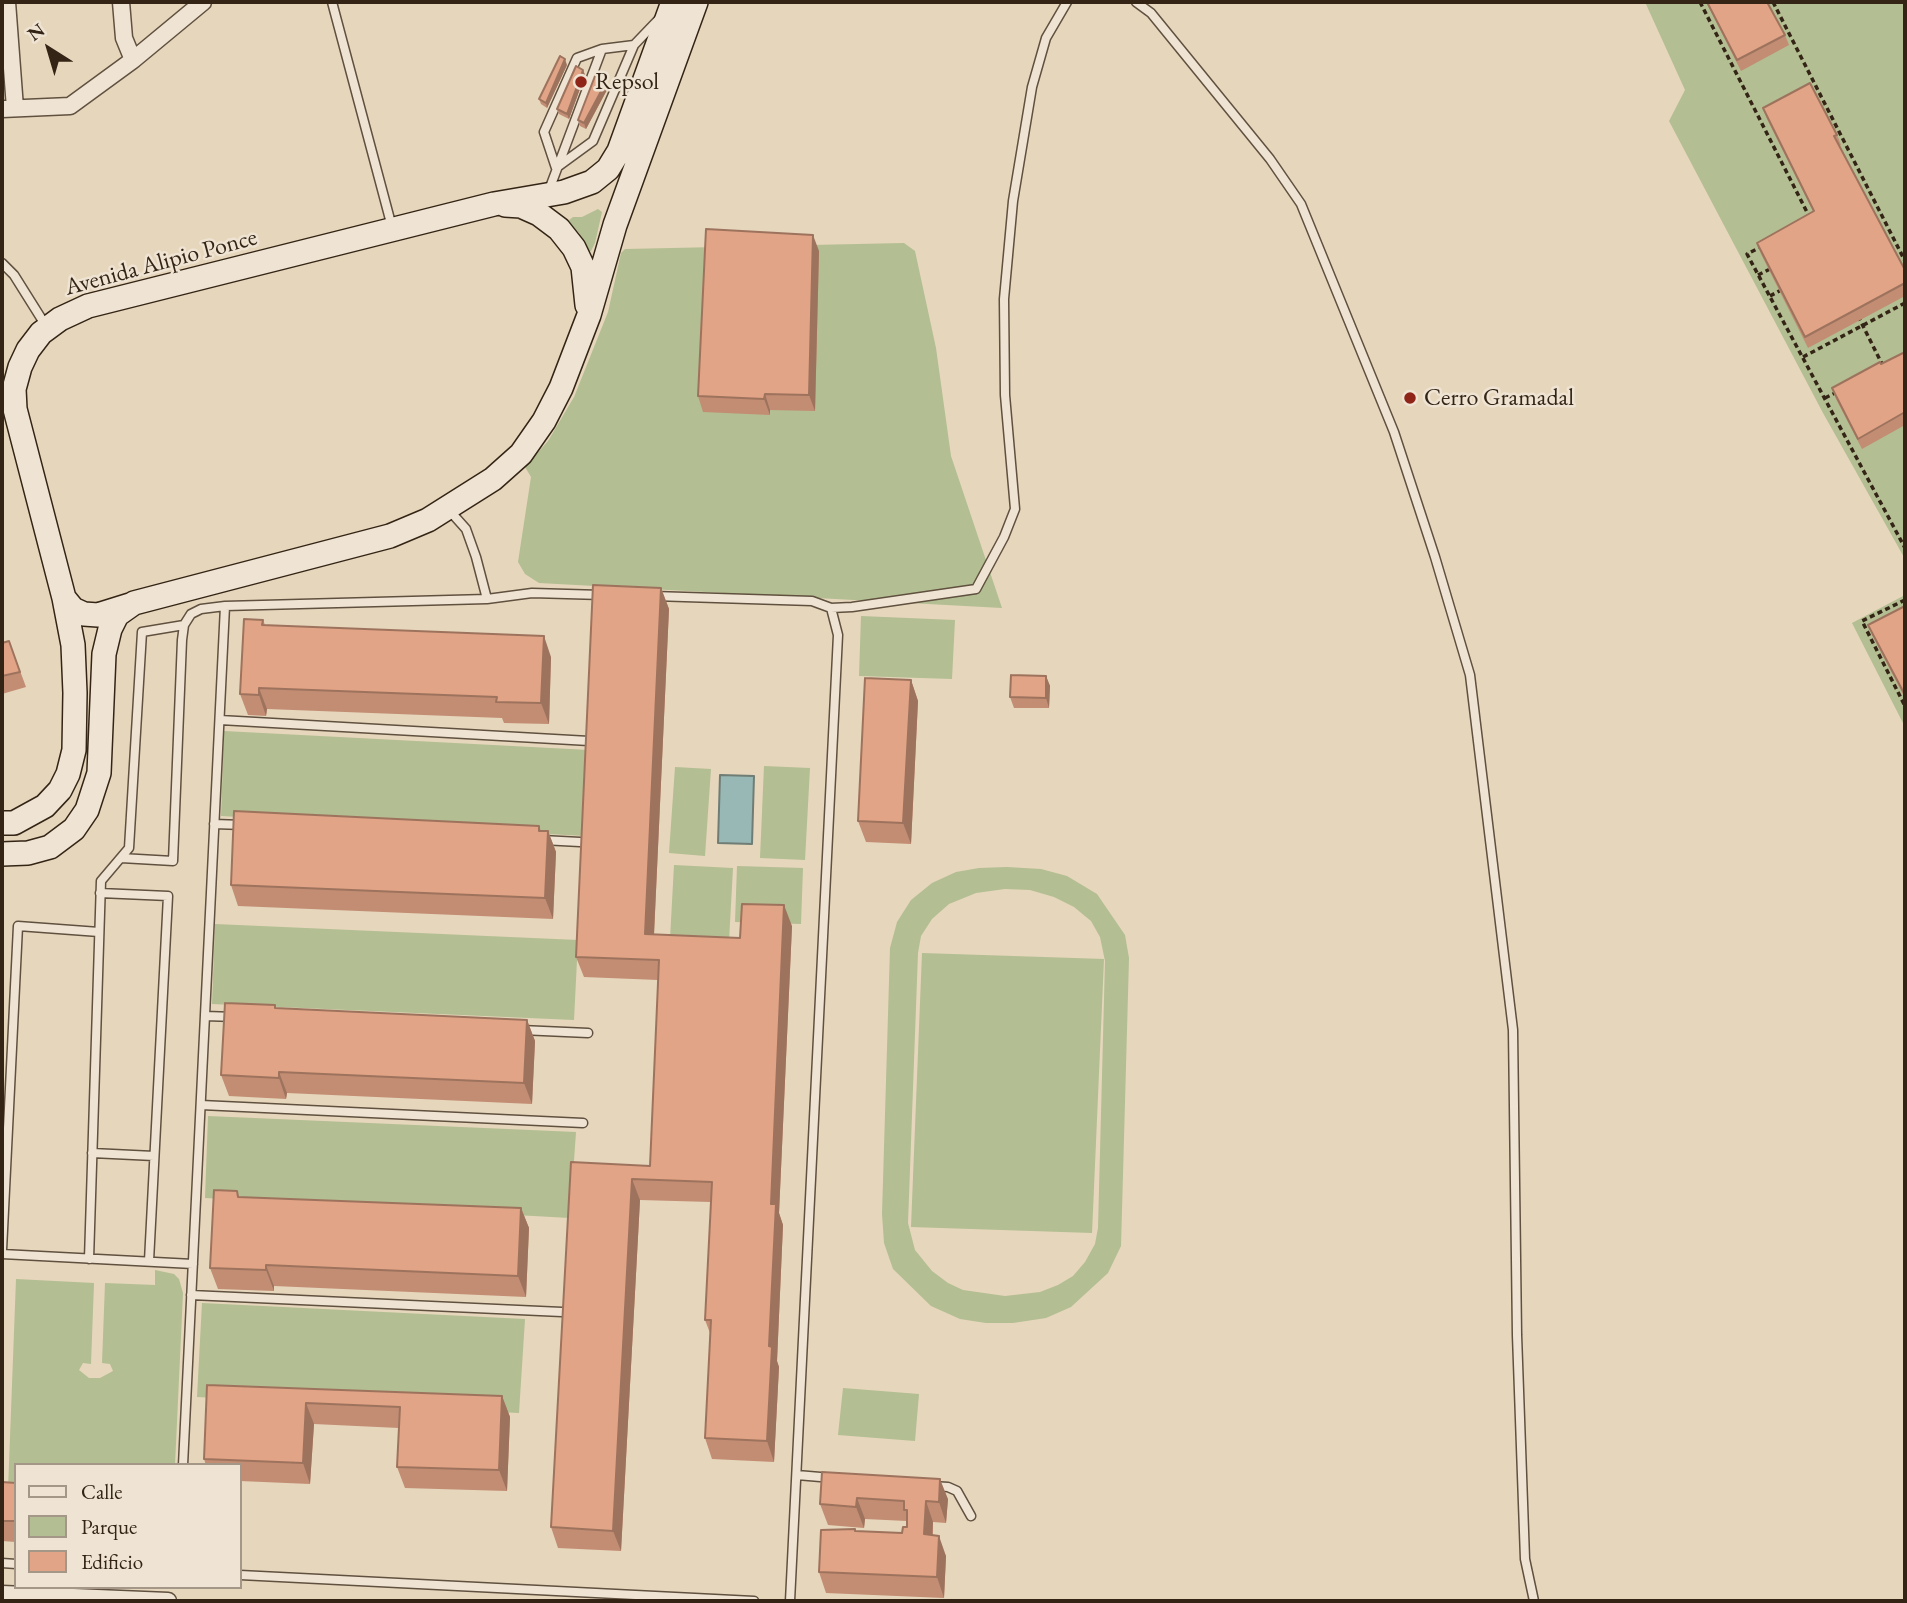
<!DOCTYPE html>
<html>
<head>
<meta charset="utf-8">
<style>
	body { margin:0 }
	#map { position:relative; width:1907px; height:1603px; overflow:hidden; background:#e6d6bc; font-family:"EB Garamond",serif }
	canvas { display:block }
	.frame { position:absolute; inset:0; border:4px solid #332415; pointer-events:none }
	.legend { position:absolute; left:14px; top:1463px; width:228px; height:126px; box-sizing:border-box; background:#efe4d3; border:2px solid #a49787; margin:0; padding:9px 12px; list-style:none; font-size:21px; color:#332415 }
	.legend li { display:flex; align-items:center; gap:14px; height:35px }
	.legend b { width:35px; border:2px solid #a49787 }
	.north { position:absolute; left:14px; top:14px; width:70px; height:70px; -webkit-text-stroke:5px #efe4d3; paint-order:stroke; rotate:323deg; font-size:19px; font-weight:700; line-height:28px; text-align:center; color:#332415 }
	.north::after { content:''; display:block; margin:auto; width:24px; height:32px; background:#332415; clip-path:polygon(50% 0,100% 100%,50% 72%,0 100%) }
</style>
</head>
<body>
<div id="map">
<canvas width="1907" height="1603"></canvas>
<div class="frame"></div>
<ul class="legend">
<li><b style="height:9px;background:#efe4d3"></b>Calle</li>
<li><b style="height:19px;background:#b3be92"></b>Parque</li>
<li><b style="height:19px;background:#e2a486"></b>Edificio</li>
</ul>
<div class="north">N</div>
</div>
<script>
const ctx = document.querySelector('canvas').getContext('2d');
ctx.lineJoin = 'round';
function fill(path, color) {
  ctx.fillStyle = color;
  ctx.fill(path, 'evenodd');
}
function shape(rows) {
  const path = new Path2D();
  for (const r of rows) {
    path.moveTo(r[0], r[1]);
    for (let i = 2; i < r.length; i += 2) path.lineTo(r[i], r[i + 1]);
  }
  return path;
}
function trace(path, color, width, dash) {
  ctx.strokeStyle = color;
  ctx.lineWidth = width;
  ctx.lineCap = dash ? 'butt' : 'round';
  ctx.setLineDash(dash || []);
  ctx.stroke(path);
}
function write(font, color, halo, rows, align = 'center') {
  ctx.font = font + ' "EB Garamond",serif';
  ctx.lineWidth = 5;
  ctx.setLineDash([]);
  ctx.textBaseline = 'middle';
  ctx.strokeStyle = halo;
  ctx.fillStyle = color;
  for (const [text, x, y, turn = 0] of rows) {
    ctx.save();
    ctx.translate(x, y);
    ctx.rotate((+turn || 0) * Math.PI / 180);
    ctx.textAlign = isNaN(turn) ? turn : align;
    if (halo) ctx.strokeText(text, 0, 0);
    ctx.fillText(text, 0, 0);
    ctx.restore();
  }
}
fill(shape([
	[1645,2,1905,2,1905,559,1823,413,1669,121,1685,90],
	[598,209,602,212,595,243,591,251,588,252,579,233,568,221,573,217,582,217],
	[904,243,915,251,936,348,951,456,1002,608,539,583,525,574,518,562,531,477,525,467,548,441,574,397,608,312,621,253,625,249],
	[1905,595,1905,727,1852,623],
	[861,616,955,620,952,679,859,676],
	[224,731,589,750,584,836,221,816],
	[764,766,810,768,805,860,760,858],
	[675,767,711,769,705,856,669,853],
	[674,865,733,868,729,941,670,939],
	[737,866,803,868,801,924,735,922],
	[1007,867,1041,869,1067,876,1097,894,1125,935,1129,958,1121,1246,1108,1273,1071,1307,1046,1318,1013,1323,986,1323,960,1319,931,1306,893,1269,884,1243,882,1214,890,948,897,922,911,900,932,883,956,872,979,868],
	[1005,889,1030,890,1054,897,1074,907,1091,921,1100,937,1105,961,1098,1228,1095,1244,1085,1262,1073,1276,1058,1285,1040,1292,1005,1296,963,1290,948,1283,932,1271,915,1250,908,1223,918,953,921,936,932,919,949,904,976,893],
	[215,924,578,940,574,1020,212,1004],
	[922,953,1104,959,1092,1233,911,1227],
	[208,1116,576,1132,570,1218,205,1198],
	[155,1270,174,1274,179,1279,183,1293,175,1465,16,1465,16,1491,8,1490,16,1279,94,1283,91,1364,83,1363,79,1370,89,1378,100,1378,113,1371,110,1364,102,1363,105,1283,155,1285],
	[202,1303,525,1319,519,1413,197,1397],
	[843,1388,919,1394,915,1441,838,1435]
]), '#b3be92');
const water = shape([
	[720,775,754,776,752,844,718,843,720,775]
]);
fill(water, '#97b8b5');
trace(water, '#6f7d75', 2);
const lane = shape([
	[332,2,392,227],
	[1136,2,1151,13,1270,159,1301,204,1394,432,1435,557,1470,675,1513,1030,1517,1335,1525,1559,1534,1601],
	[602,49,577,58,544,132,556,168,593,141,634,45],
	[549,190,602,49,634,45,658,20],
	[2,263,14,275,46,326],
	[449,510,466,529,476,557,487,599,532,593,602,595],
	[653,596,812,601,831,608,852,607,976,589,1004,537,1015,509,1005,395,1004,299,1013,201,1032,87,1046,38,1067,2],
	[220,720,589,741],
	[214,824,243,825],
	[542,840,580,842],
	[121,858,173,861,182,640,184,625,191,614,201,609,225,606,487,599],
	[100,893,168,896,149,1261],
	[205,1016,235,1017],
	[521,1030,588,1033],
	[201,1105,583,1123],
	[92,1153,154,1156],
	[2,1250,18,926,99,932],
	[2,1254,193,1264],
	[89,1259,101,881,129,848,142,632,184,625],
	[191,1295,562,1312],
	[183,1465,225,606],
	[797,1475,832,1478],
	[932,1486,948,1487,957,1491,971,1516],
	[2,1563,16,1564],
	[240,1575,754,1601],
	[790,1601,838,635,831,608]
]);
const street = shape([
	[7,2,15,108],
	[121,2,124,38,133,60],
	[2,109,70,106,133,60,203,2],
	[2,1594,168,1601]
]);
const secondary = shape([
	[505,205,521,206,539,214,559,229,574,248,583,267,587,305],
	[64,598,73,609,84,614,98,615,130,605],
	[2,823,14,823,45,806,60,790,68,774,74,750,75,693,73,645,64,598,15,409,14,389,20,367,28,350,41,333,60,319,88,306,494,204,564,192,592,182,608,169,619,151,673,2],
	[2,854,28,853,50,847,74,829,87,810,99,773,104,654,110,629,117,615,134,603,390,536,428,520,493,479,521,454,544,421,561,388,589,315,615,225,696,2]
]);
trace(lane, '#60503f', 11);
trace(street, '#60503f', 19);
trace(secondary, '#332415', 26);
trace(shape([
	[1700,2,1810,218],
	[1773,2,1905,261],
	[1763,246,1747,254,1905,548],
	[1758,275,1772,268],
	[1770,296,1783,289],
	[1858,316,1883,366],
	[1803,357,1905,303],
	[1825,398,1839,391],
	[1905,600,1862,621,1905,706]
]), '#332415', 3.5, [5, 3.5]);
trace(lane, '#efe4d3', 8);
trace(street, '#efe4d3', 16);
trace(secondary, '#efe4d3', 23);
fill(shape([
	[1706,2,1767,2,1785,35,1789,45,1741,71],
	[567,65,547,108,541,104,539,99],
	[583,70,585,75,569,119,559,114,557,109],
	[606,82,608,88,586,129,580,126,578,120],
	[1763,108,1837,135,1841,145,1839,146,1905,270,1905,296,1808,348,1761,254,1757,243,1813,211,1767,119],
	[819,251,815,411,770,410,770,415,703,412,698,396],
	[1905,352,1905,425,1862,449,1836,399,1832,388],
	[661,588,669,609,654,935,740,938,792,926,779,1213,783,1225,777,1361,779,1367,774,1462,712,1459,705,1438,710,1333,705,1320,711,1202,640,1200,621,1551,558,1548,551,1527,571,1162,650,1166,658,980,584,977,576,957],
	[1905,606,1905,698,1872,635,1868,625],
	[263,620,265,625,551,657,549,724,504,723,502,718,267,709,266,716,248,715,240,694],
	[9,641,26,687,2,694,2,643],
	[1046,676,1050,686,1049,708,1014,708,1010,697],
	[911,680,918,701,911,844,866,842,858,821],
	[539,826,541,831,548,831,556,852,553,919,238,906,231,885],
	[276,1008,527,1020,535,1041,532,1104,287,1093,286,1099,229,1096,221,1075],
	[237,1191,239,1197,521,1208,529,1228,526,1297,274,1286,274,1291,218,1289,210,1268],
	[207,1385,502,1396,510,1417,507,1491,405,1488,397,1467,399,1428,314,1424,310,1484,240,1481,240,1465,206,1465,204,1459],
	[822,1472,948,1499,946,1523,933,1522,933,1535,946,1556,944,1598,826,1593,819,1572,856,1531,902,1533,907,1527,907,1521,865,1519,864,1528,828,1525,820,1504],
	[2,1482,16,1483,16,1542,2,1541]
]), '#c28d73');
fill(shape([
	[565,59,567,65,547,108,546,103],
	[583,70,585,75,569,119,567,114],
	[606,82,608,88,586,129,584,123],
	[813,235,819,251,815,411,809,395],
	[765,394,770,410,770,415,764,399],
	[661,588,669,609,653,955,645,934],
	[544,636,551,657,549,724,541,703],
	[1046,676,1050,686,1049,708,1046,698],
	[911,680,918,701,911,844,903,823],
	[259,688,267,709,266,716,259,695],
	[548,831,556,852,553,919,545,898],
	[784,905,792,926,779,1213,783,1225,777,1361,779,1367,774,1462,767,1441,769,1346,771,1204],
	[527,1020,535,1041,532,1104,524,1083],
	[279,1072,287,1093,286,1099,279,1078],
	[632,1179,640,1200,621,1551,613,1531],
	[521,1208,529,1228,526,1297,518,1276],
	[266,1265,274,1286,274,1291,266,1270],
	[502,1396,510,1417,507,1491,499,1470],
	[306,1403,314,1424,310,1484,303,1463],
	[940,1479,948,1499,946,1523,939,1502],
	[857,1498,865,1519,864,1528,856,1507],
	[926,1501,933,1522,931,1555,924,1534],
	[939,1536,946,1556,944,1598,937,1577]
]), '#9e735e');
const building = shape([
	[1707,2,1767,2,1785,35,1737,60,1707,2],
	[560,56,565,59,546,103,539,99,560,56],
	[576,66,583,70,567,114,557,109,576,66],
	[595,76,606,82,584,123,578,120,595,76],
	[1810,83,1837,135,1834,136,1905,270,1905,283,1805,337,1757,243,1814,211,1763,108,1810,83],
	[706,229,813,235,809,395,765,394,764,399,698,396,706,229],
	[1905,352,1905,412,1858,439,1832,388,1880,362,1881,364,1905,352],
	[593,585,661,588,645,934,740,938,742,904,784,905,771,1204,776,1204,769,1346,772,1347,767,1441,705,1438,711,1320,705,1320,712,1182,632,1179,613,1531,551,1527,571,1162,650,1166,659,960,576,957,593,585],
	[1905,606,1905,695,1868,625,1905,606],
	[244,619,263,620,262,625,544,636,541,703,496,702,497,697,259,688,259,695,240,694,244,619],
	[9,641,20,672,2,676,2,643,9,641],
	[1011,675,1046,676,1046,698,1010,697,1011,675],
	[865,678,911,680,903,823,858,821,865,678],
	[234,811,539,826,539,831,548,831,545,898,231,885,234,811],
	[225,1003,275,1005,275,1008,527,1020,524,1083,279,1072,279,1078,221,1075,225,1003],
	[214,1190,237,1191,238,1197,521,1208,518,1276,266,1265,266,1270,210,1268,214,1190],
	[207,1385,502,1396,499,1470,397,1467,400,1407,306,1403,303,1463,204,1459,207,1385],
	[822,1472,940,1479,939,1502,926,1501,924,1534,939,1536,937,1577,819,1572,821,1530,855,1529,855,1531,902,1533,903,1527,907,1527,907,1510,904,1510,904,1501,857,1498,856,1507,820,1504,822,1472],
	[2,1482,16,1483,16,1521,2,1521,2,1482]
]);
fill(building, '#e2a486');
trace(building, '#9e735e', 2);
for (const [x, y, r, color] of [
	[581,82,7,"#8f2418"],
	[1410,398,7,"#8f2418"]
]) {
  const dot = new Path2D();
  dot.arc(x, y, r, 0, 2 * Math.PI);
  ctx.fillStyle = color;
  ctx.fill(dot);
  trace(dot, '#efe4d3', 2.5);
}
write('24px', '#332415', '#efe4d3', [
	["Repsol",595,82],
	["Cerro Gramadal",1424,398]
], 'left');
write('24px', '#332415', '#efe4d3', [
	["Avenida Alipio Ponce",161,263,-15]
]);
</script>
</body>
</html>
